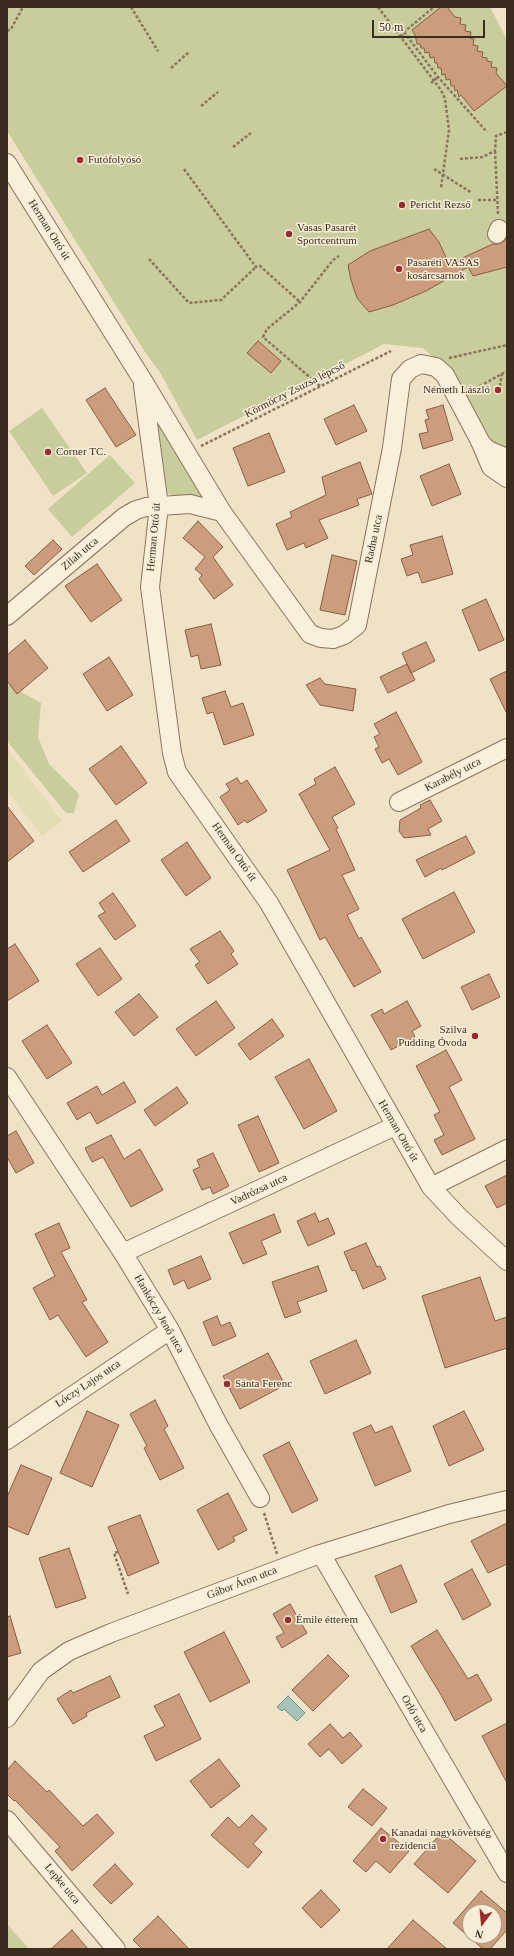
<!DOCTYPE html>
<html>
<head>
<meta charset="utf-8">
<style>
	body { margin:0 }
	#map { position:relative; width:514px; height:1956px; overflow:hidden; background:#efe2c7; font-family:"Times New Roman",serif }
	canvas { display:block }
	.frame { position:absolute; inset:0; border:8px solid #3b2c20; pointer-events:none }
	.north { position:absolute; left:462px; top:1904px; width:40px; height:40px; box-sizing:border-box; background:#f6ecd7; border:1px solid #ab9f8e; border-radius:50%; rotate:196deg; font-size:11px; font-weight:700; line-height:16px; text-align:center; color:#3b2c20 }
	.north::after { content:''; display:block; margin:auto; width:14px; height:18px; background:#9a2c2e; clip-path:polygon(50% 0,100% 100%,50% 72%,0 100%) }
	.scale { position:absolute; left:372px; top:20px; width:113px; height:18px; box-sizing:border-box; border:2px solid #3b2c20; border-top:0; padding-left:5px; font-size:12px; line-height:14px; white-space:nowrap; color:#3b2c20; -webkit-text-stroke:3px #f6ecd7; paint-order:stroke }
</style>
</head>
<body>
<div id="map">
<canvas width="514" height="1956"></canvas>
<div class="frame"></div>
<div class="north">N</div>
<div class="scale">50 m</div>
</div>
<script>
const ctx = document.querySelector('canvas').getContext('2d');
ctx.lineJoin = 'round';
function fill(path, color) {
  ctx.fillStyle = color;
  ctx.fill(path, 'evenodd');
}
function shape(rows) {
  const path = new Path2D();
  for (const r of rows) {
    path.moveTo(r[0], r[1]);
    for (let i = 2; i < r.length; i += 2) path.lineTo(r[i], r[i + 1]);
  }
  return path;
}
function trace(path, color, width, dash) {
  ctx.strokeStyle = color;
  ctx.lineWidth = width;
  ctx.lineCap = dash ? 'butt' : 'round';
  ctx.setLineDash(dash || []);
  ctx.stroke(path);
}
function write(font, color, halo, rows, align = 'center') {
  ctx.font = font + ' "Times New Roman",serif';
  ctx.lineWidth = 3;
  ctx.setLineDash([]);
  ctx.textBaseline = 'middle';
  ctx.strokeStyle = halo;
  ctx.fillStyle = color;
  for (const [text, x, y, turn = 0] of rows) {
    ctx.save();
    ctx.translate(x, y);
    ctx.rotate((+turn || 0) * Math.PI / 180);
    ctx.textAlign = isNaN(turn) ? turn : align;
    if (halo) ctx.strokeText(text, 0, 0);
    ctx.fillText(text, 0, 0);
    ctx.restore();
  }
}
fill(shape([
	[7,748,62,821,42,836,7,791]
]), '#e4dcb4');
fill(shape([
	[7,7,490,7,507,40,507,450,489,440,450,373,423,348,384,344,197,440,161,374,145,352,7,131],
	[42,408,87,473,53,496,9,431],
	[154,410,210,503,187,496,173,496,163,490],
	[110,455,135,483,72,537,48,509],
	[7,684,41,703,38,737,49,764,79,794,74,813,66,813,7,741],
	[7,1924,29,1949,7,1949]
]), '#c8cd9b');
const water = shape([
	[288,1696,305,1713,297,1721,284,1709,282,1711,277,1707,288,1696]
]);
fill(water, '#a8c2ba');
trace(water, '#6e9188', 1);
const building = shape([
	[441,7,447,7,455,17,461,18,460,24,466,25,465,31,471,32,470,38,474,39,473,45,478,46,477,51,483,52,482,57,487,58,487,61,492,62,491,67,497,68,496,73,507,86,474,111,461,95,459,97,457,90,455,91,454,86,451,86,450,79,446,80,445,74,442,75,441,68,438,68,437,63,435,63,434,57,430,58,429,52,425,53,424,48,421,48,420,44,417,44,415,35,412,30,441,7],
	[429,229,439,242,449,264,493,244,498,244,503,242,507,237,507,267,473,276,468,267,426,291,393,305,369,312,357,298,351,280,348,265,370,251,429,229],
	[258,341,281,361,271,373,247,353,258,341],
	[105,388,136,435,116,447,86,400,105,388],
	[354,405,367,431,336,445,324,419,354,405],
	[443,405,453,440,423,449,419,434,428,432,425,420,429,419,426,410,443,405],
	[269,433,285,472,248,486,233,448,269,433],
	[360,462,372,494,357,499,359,505,319,520,328,538,306,548,304,543,287,550,276,524,292,517,290,512,326,495,322,477,360,462],
	[449,464,461,494,432,506,420,476,449,464],
	[198,521,223,547,213,557,233,585,214,599,199,579,202,575,195,569,205,557,183,538,198,521],
	[442,536,453,574,422,583,418,572,407,576,401,559,413,555,410,545,442,536],
	[53,540,62,549,34,575,25,566,53,540],
	[332,555,357,561,345,615,320,610,332,555],
	[97,564,122,600,91,622,65,586,97,564],
	[486,599,504,640,479,651,462,610,486,599],
	[211,624,221,665,201,669,198,655,191,657,185,630,211,624],
	[25,640,48,668,17,694,7,681,7,655,25,640],
	[426,642,435,661,411,673,402,653,426,642],
	[109,657,133,695,107,711,83,674,109,657],
	[407,664,415,680,388,693,380,677,407,664],
	[507,671,507,714,490,679,507,671],
	[320,678,325,684,356,689,353,711,320,705,306,685,320,678],
	[225,691,231,707,243,703,254,735,224,745,213,712,207,714,202,698,225,691],
	[396,712,422,762,398,775,389,759,382,763,375,749,379,747,374,737,380,734,374,724,396,712],
	[121,746,147,783,116,805,89,769,121,746],
	[335,767,355,804,332,817,338,828,336,829,355,870,342,875,359,909,347,915,359,939,361,937,381,972,354,987,325,937,320,940,287,870,330,850,299,794,316,784,314,779,335,767],
	[237,778,241,784,247,780,267,811,247,823,245,820,238,825,220,797,230,790,226,784,237,778],
	[430,800,442,821,428,829,431,835,404,838,399,831,400,820,421,808,420,805,430,800],
	[7,806,34,841,7,862,7,806],
	[116,820,130,841,83,872,69,852,116,820],
	[466,836,475,853,442,870,441,868,425,877,416,860,466,836],
	[187,842,211,878,186,896,161,860,187,842],
	[454,892,475,932,423,959,402,919,454,892],
	[113,893,136,926,115,940,98,916,105,912,99,903,113,893],
	[220,931,234,951,231,954,238,964,208,984,195,965,200,962,190,949,220,931],
	[15,944,39,981,7,1001,7,949,15,944],
	[100,948,122,979,98,996,76,964,100,948],
	[489,974,500,997,472,1010,461,987,489,974],
	[139,994,158,1017,134,1036,115,1012,139,994],
	[216,1001,235,1028,196,1056,176,1029,216,1001],
	[407,1001,421,1026,412,1031,415,1037,391,1050,371,1015,382,1009,384,1014,407,1001],
	[272,1019,284,1036,250,1060,238,1044,272,1019],
	[47,1025,72,1063,47,1079,22,1041,47,1025],
	[446,1050,462,1080,449,1087,475,1139,442,1155,434,1140,444,1135,434,1115,440,1112,416,1066,446,1050],
	[309,1059,337,1111,304,1129,275,1077,309,1059],
	[124,1082,136,1102,97,1124,90,1112,77,1120,67,1103,97,1086,102,1095,124,1082],
	[177,1087,188,1103,155,1126,144,1110,177,1087],
	[258,1116,279,1163,259,1172,238,1125,258,1116],
	[16,1131,34,1163,16,1173,7,1157,7,1136,16,1131],
	[111,1135,124,1159,140,1149,163,1190,131,1207,103,1157,92,1162,85,1148,111,1135],
	[213,1153,229,1186,213,1194,210,1187,202,1190,193,1170,200,1167,197,1160,213,1153],
	[507,1175,507,1203,497,1208,485,1186,507,1175],
	[315,1213,319,1222,328,1218,335,1234,308,1246,297,1221,315,1213],
	[274,1214,281,1232,261,1241,267,1254,243,1264,229,1233,274,1214],
	[59,1223,70,1248,61,1252,87,1300,82,1302,108,1342,86,1357,58,1315,50,1320,33,1288,55,1276,35,1234,59,1223],
	[366,1243,377,1267,380,1266,386,1279,363,1289,355,1270,352,1271,344,1252,366,1243],
	[201,1256,211,1279,188,1289,184,1280,174,1285,168,1270,201,1256],
	[318,1266,327,1291,297,1302,301,1312,285,1318,272,1282,318,1266],
	[480,1277,495,1321,507,1317,507,1348,445,1368,422,1296,480,1277],
	[217,1316,221,1326,230,1322,236,1336,213,1346,203,1322,217,1316],
	[356,1340,371,1373,325,1394,310,1361,356,1340],
	[268,1353,285,1385,240,1409,223,1376,268,1353],
	[155,1400,168,1426,164,1429,184,1468,160,1480,144,1448,147,1446,130,1414,155,1400],
	[87,1411,119,1425,92,1487,60,1473,87,1411],
	[464,1411,484,1450,449,1466,433,1426,464,1411],
	[371,1425,375,1433,392,1426,411,1471,375,1486,353,1433,371,1425],
	[289,1442,318,1500,292,1513,263,1455,289,1442],
	[21,1465,52,1478,28,1535,7,1526,7,1497,21,1465],
	[228,1493,247,1530,233,1537,235,1541,218,1550,197,1510,228,1493],
	[140,1515,159,1563,128,1576,108,1527,140,1515],
	[507,1523,507,1564,488,1573,471,1541,507,1523],
	[69,1548,86,1598,56,1608,39,1558,69,1548],
	[401,1565,417,1602,391,1613,375,1576,401,1565],
	[472,1569,491,1605,463,1620,444,1584,472,1569],
	[290,1604,307,1633,282,1648,276,1637,284,1633,273,1614,290,1604],
	[10,1616,21,1653,7,1657,7,1617,10,1616],
	[437,1630,468,1679,477,1674,492,1700,455,1721,441,1695,411,1646,437,1630],
	[224,1632,250,1682,210,1702,184,1652,224,1632],
	[328,1655,349,1676,313,1711,292,1690,328,1655],
	[110,1676,120,1697,86,1713,87,1716,73,1724,57,1699,71,1690,73,1693,110,1676],
	[179,1694,201,1739,156,1761,144,1736,165,1726,154,1706,179,1694],
	[507,1723,507,1783,482,1736,507,1723],
	[330,1724,343,1738,350,1732,362,1746,342,1764,329,1749,320,1757,308,1744,330,1724],
	[219,1759,240,1786,211,1808,190,1781,219,1759],
	[15,1761,47,1792,49,1790,83,1826,97,1814,114,1833,72,1871,55,1851,60,1847,15,1800,14,1801,7,1794,7,1770,15,1761],
	[363,1789,387,1808,372,1826,348,1807,363,1789],
	[252,1815,267,1829,253,1844,262,1852,248,1868,211,1835,228,1817,239,1828,252,1815],
	[381,1828,409,1851,390,1873,376,1861,366,1872,353,1861,381,1828],
	[442,1832,476,1861,448,1893,414,1864,442,1832],
	[115,1864,133,1884,111,1904,93,1885,115,1864],
	[321,1890,340,1910,321,1928,302,1908,321,1890],
	[481,1891,507,1913,507,1930,490,1949,483,1949,453,1923,481,1891],
	[470,1912,494,1912,494,1936,470,1936,470,1912],
	[158,1916,189,1949,142,1949,133,1940,158,1916],
	[413,1920,447,1949,387,1949,413,1920],
	[72,1930,88,1949,51,1949,72,1930]
]);
fill(building, '#cc9d7d');
trace(building, '#8a5d42', 1);
const minor = shape([
	[7,163,142,379,222,512,310,634,321,638,333,639,344,635,357,625,392,448,401,379,410,369,421,364,436,367,445,375,480,441,491,467,507,478],
	[497,234,499,229],
	[143,386,159,506,150,587,172,753,177,772,269,903,431,1187,459,1217,507,1261],
	[480,442,488,450,507,458],
	[7,616,124,517,136,510,146,507,190,504,222,512],
	[399,802,507,748],
	[7,1077,123,1253,170,1330,218,1424,260,1498],
	[431,1187,507,1149],
	[123,1253,395,1126],
	[7,1440,170,1330],
	[321,1554,507,1873],
	[7,1718,41,1671,69,1651,111,1633,317,1555,449,1514,507,1500],
	[7,1820,116,1949]
]);
trace(minor, '#8a745c', 20);
trace(shape([
	[131,7,158,51],
	[378,7,441,90,445,99,449,130,441,188],
	[7,31,11,29,23,7],
	[404,32,438,77,487,132],
	[401,37,404,32,434,7],
	[171,68,189,52],
	[431,83,438,77],
	[201,106,218,92],
	[233,147,251,133],
	[495,151,498,214],
	[460,159,482,157,495,151,496,136,507,132],
	[184,169,256,267,260,266,300,302],
	[434,169,472,193],
	[478,200,497,200],
	[149,259,189,303,221,300,256,267],
	[449,358,507,345],
	[320,386,263,337,267,329,300,302,333,260,339,256],
	[471,391,507,371],
	[499,391,502,374],
	[201,446,391,351],
	[264,1513,277,1554],
	[118,1552,114,1553,128,1594]
]), '#8a745c', 2.5, [3, 2]);
trace(minor, '#f9efdb', 18);
for (const [x, y, r, color] of [
	[80,160,4,"#9a2c2e"],
	[402,205,4,"#9a2c2e"],
	[289,234,4,"#9a2c2e"],
	[399,269,4,"#9a2c2e"],
	[498,390,4,"#9a2c2e"],
	[48,452,4,"#9a2c2e"],
	[475,1036,4,"#9a2c2e"],
	[227,1384,4,"#9a2c2e"],
	[288,1620,4,"#9a2c2e"],
	[383,1839,4,"#9a2c2e"]
]) {
  const dot = new Path2D();
  dot.arc(x, y, r, 0, 2 * Math.PI);
  ctx.fillStyle = color;
  ctx.fill(dot);
  trace(dot, '#f6ecd7', 1.5);
}
write('11px', '#3b2c20', '#f6ecd7', [
	["Futófolyósó",88,160],
	["Pericht Rezső",410,205],
	["Vasas Pasarét",297,228],
	["Sportcentrum",297,241],
	["Pasaréti VASAS",407,263],
	["kosárcsarnok",407,276],
	["Németh László",490,390,"right"],
	["Corner TC.",56,452],
	["Szilva",467,1030,"right"],
	["Pudding Óvoda",467,1043,"right"],
	["Sánta Ferenc",235,1384],
	["Émile étterem",296,1620],
	["Kanadai nagykövetség",391,1833],
	["rezidencia",391,1846]
], 'left');
write('11px', '#3b2c20', '#f6ecd7', [
	["Herman Ottó út",49,230,58],
	["Körmöczy Zsuzsa lépcső",295,390,-27],
	["Herman Ottó út",154,537,-85],
	["Radna utca",374,539,-78],
	["Zilah utca",80,554,-40],
	["Karabély utca",453,775,-27],
	["Herman Ottó út",234,852,55],
	["Herman Ottó út",398,1131,60],
	["Vadrózsa utca",259,1190,-25],
	["Hankóczy Jenő utca",159,1314,60],
	["Lóczy Lajos utca",88,1384,-34],
	["Gábor Áron utca",242,1583,-21],
	["Orló utca",414,1714,60],
	["Lepke utca",62,1884,50]
]);
</script>
</body>
</html>
